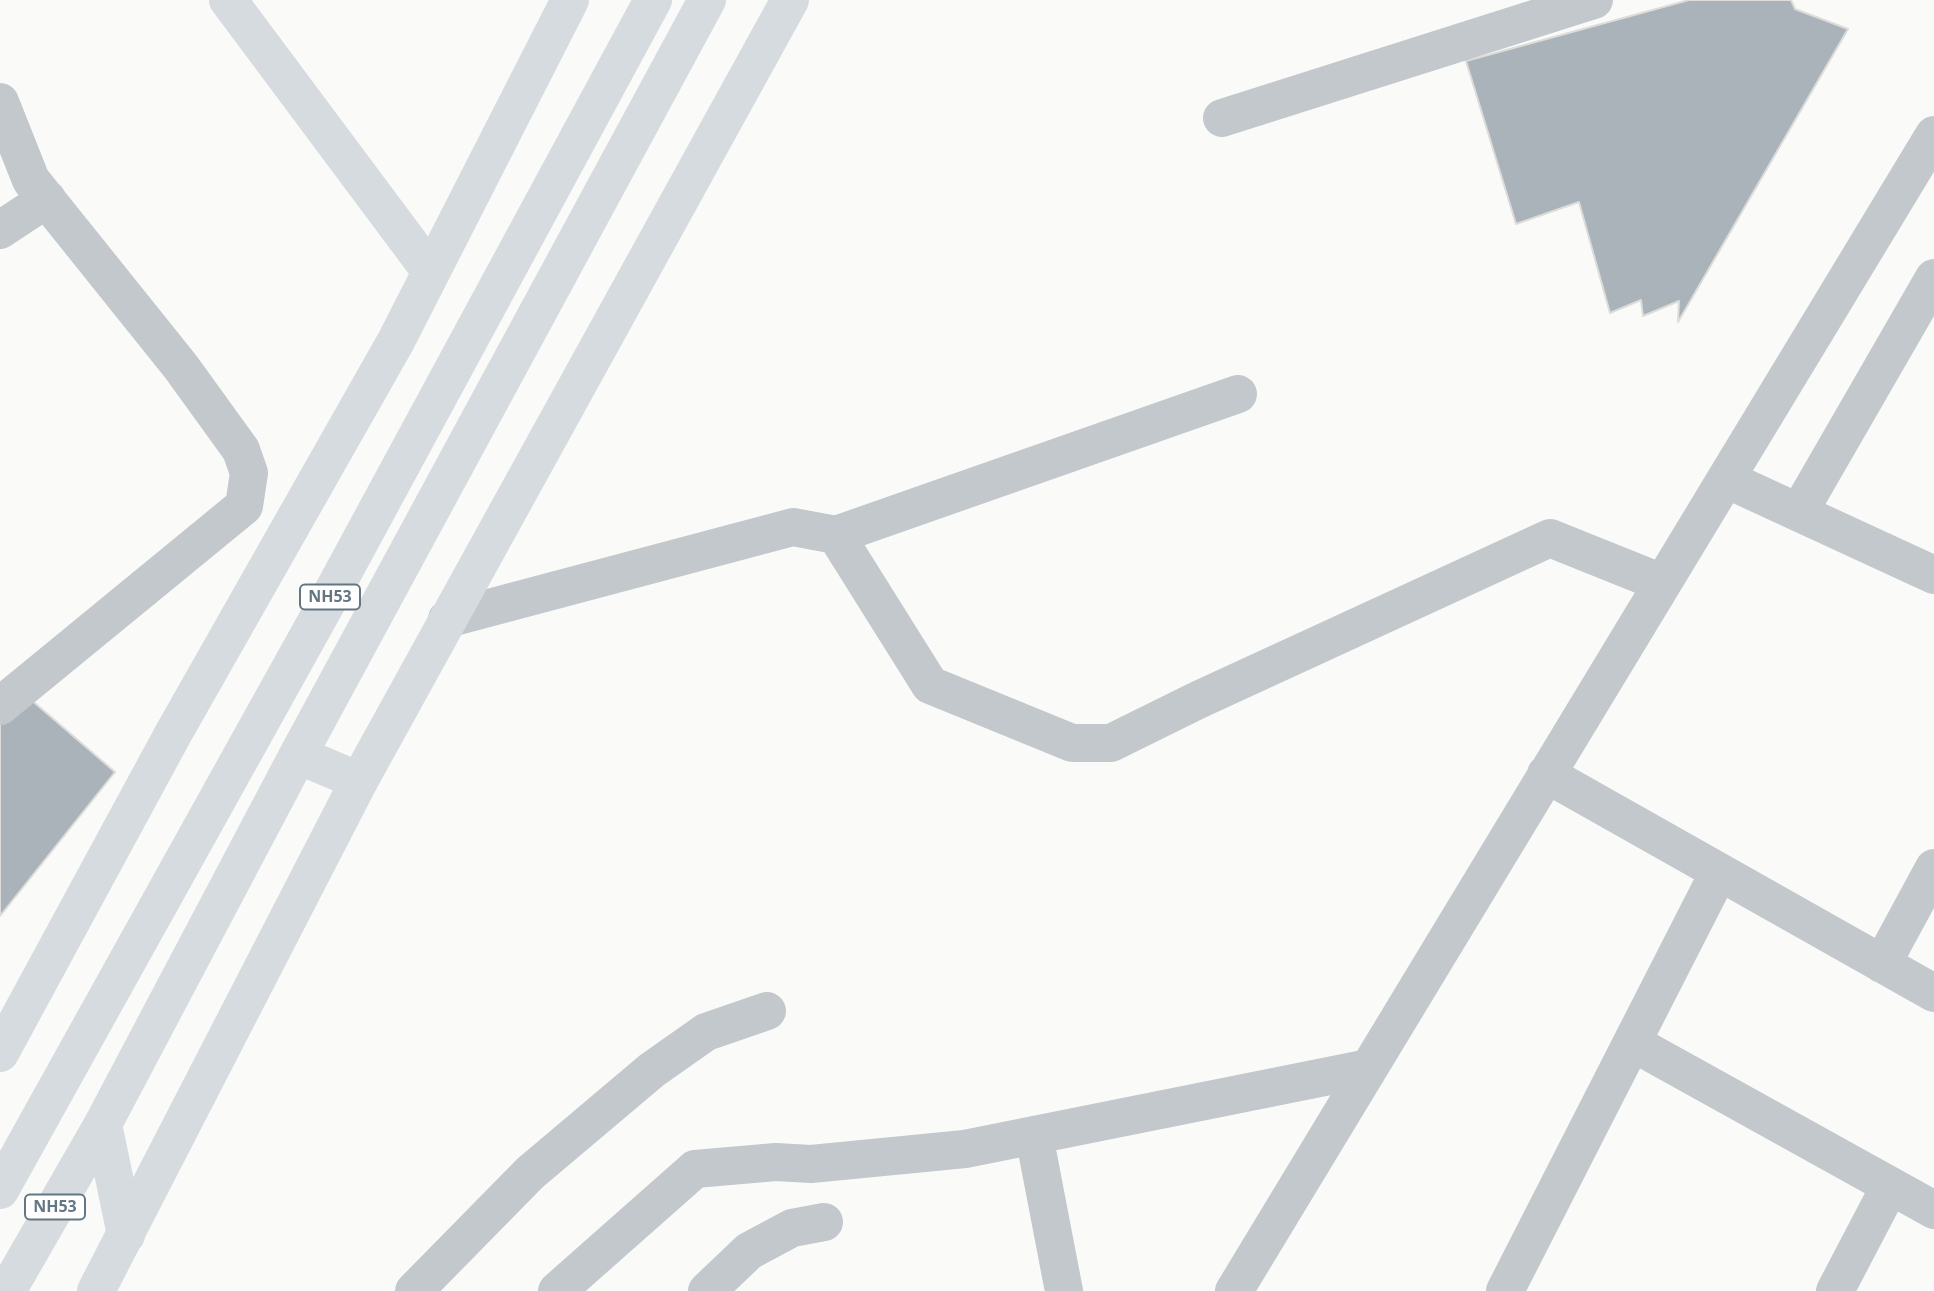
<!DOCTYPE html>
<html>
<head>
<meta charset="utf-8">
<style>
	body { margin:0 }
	canvas { display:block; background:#fafaf8 }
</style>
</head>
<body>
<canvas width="1934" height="1291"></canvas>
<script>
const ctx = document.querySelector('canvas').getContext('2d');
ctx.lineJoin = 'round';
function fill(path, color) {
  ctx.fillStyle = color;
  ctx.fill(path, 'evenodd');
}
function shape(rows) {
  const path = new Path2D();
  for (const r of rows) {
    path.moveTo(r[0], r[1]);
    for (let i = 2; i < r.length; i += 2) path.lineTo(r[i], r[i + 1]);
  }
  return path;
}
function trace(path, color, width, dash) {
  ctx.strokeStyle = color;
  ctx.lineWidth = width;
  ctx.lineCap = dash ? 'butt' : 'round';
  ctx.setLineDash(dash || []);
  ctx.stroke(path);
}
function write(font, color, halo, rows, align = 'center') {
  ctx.font = font + ' "Noto Sans",sans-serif';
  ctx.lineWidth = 7;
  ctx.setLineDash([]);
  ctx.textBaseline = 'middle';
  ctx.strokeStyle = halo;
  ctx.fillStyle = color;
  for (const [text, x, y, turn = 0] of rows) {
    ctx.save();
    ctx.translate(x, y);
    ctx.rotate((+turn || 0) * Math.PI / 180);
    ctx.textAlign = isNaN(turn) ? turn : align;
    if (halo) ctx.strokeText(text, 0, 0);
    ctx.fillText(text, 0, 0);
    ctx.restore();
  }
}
const building = shape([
	[1689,0,1791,0,1795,9,1848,29,1678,322,1679,301,1643,316,1641,300,1610,313,1579,202,1516,224,1466,61,1689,0],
	[29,698,115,772,0,916,0,723,29,698]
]);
fill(building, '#aab3b9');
trace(building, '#dcdcda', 2);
trace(shape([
	[0,102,31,180,181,367,241,450,249,473,244,506,0,706],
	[1222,118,1594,0],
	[0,230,47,199],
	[1726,479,1934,575],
	[1799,512,1934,278],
	[836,535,930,685,1072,743,1111,743,1198,700,1550,538,1662,583],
	[447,619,793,527,836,535,1238,394],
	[1546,774,1934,993],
	[1882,964,1934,868],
	[1633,1043,1934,1210],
	[1034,1135,1064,1291],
	[414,1291,530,1173,652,1070,706,1032,767,1011],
	[557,1291,695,1169,776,1162,811,1164,965,1149,1369,1068],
	[707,1291,749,1251,792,1228,824,1222],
	[1234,1291,1934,135],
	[1505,1291,1719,872],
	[1835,1291,1890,1186]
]), '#c3c8cc', 38);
trace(shape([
	[228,0,431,272],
	[0,1053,173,734,396,341,570,0],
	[96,1291,359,781,790,0]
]), '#d6dbdf', 38);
trace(shape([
	[298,755,359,781],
	[103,1124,126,1235],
	[0,1190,331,595,653,0],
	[7,1291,103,1124,298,755,707,0]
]), '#d6dbdf', 38);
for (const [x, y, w] of [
	[330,597,60],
	[55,1207,60]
]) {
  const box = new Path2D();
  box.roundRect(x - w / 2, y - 12.5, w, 25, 5);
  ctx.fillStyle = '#fff';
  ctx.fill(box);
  trace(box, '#657683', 2);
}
write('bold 16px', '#657683', null, [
	["NH53",330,597],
	["NH53",55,1207]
]);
</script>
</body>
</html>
